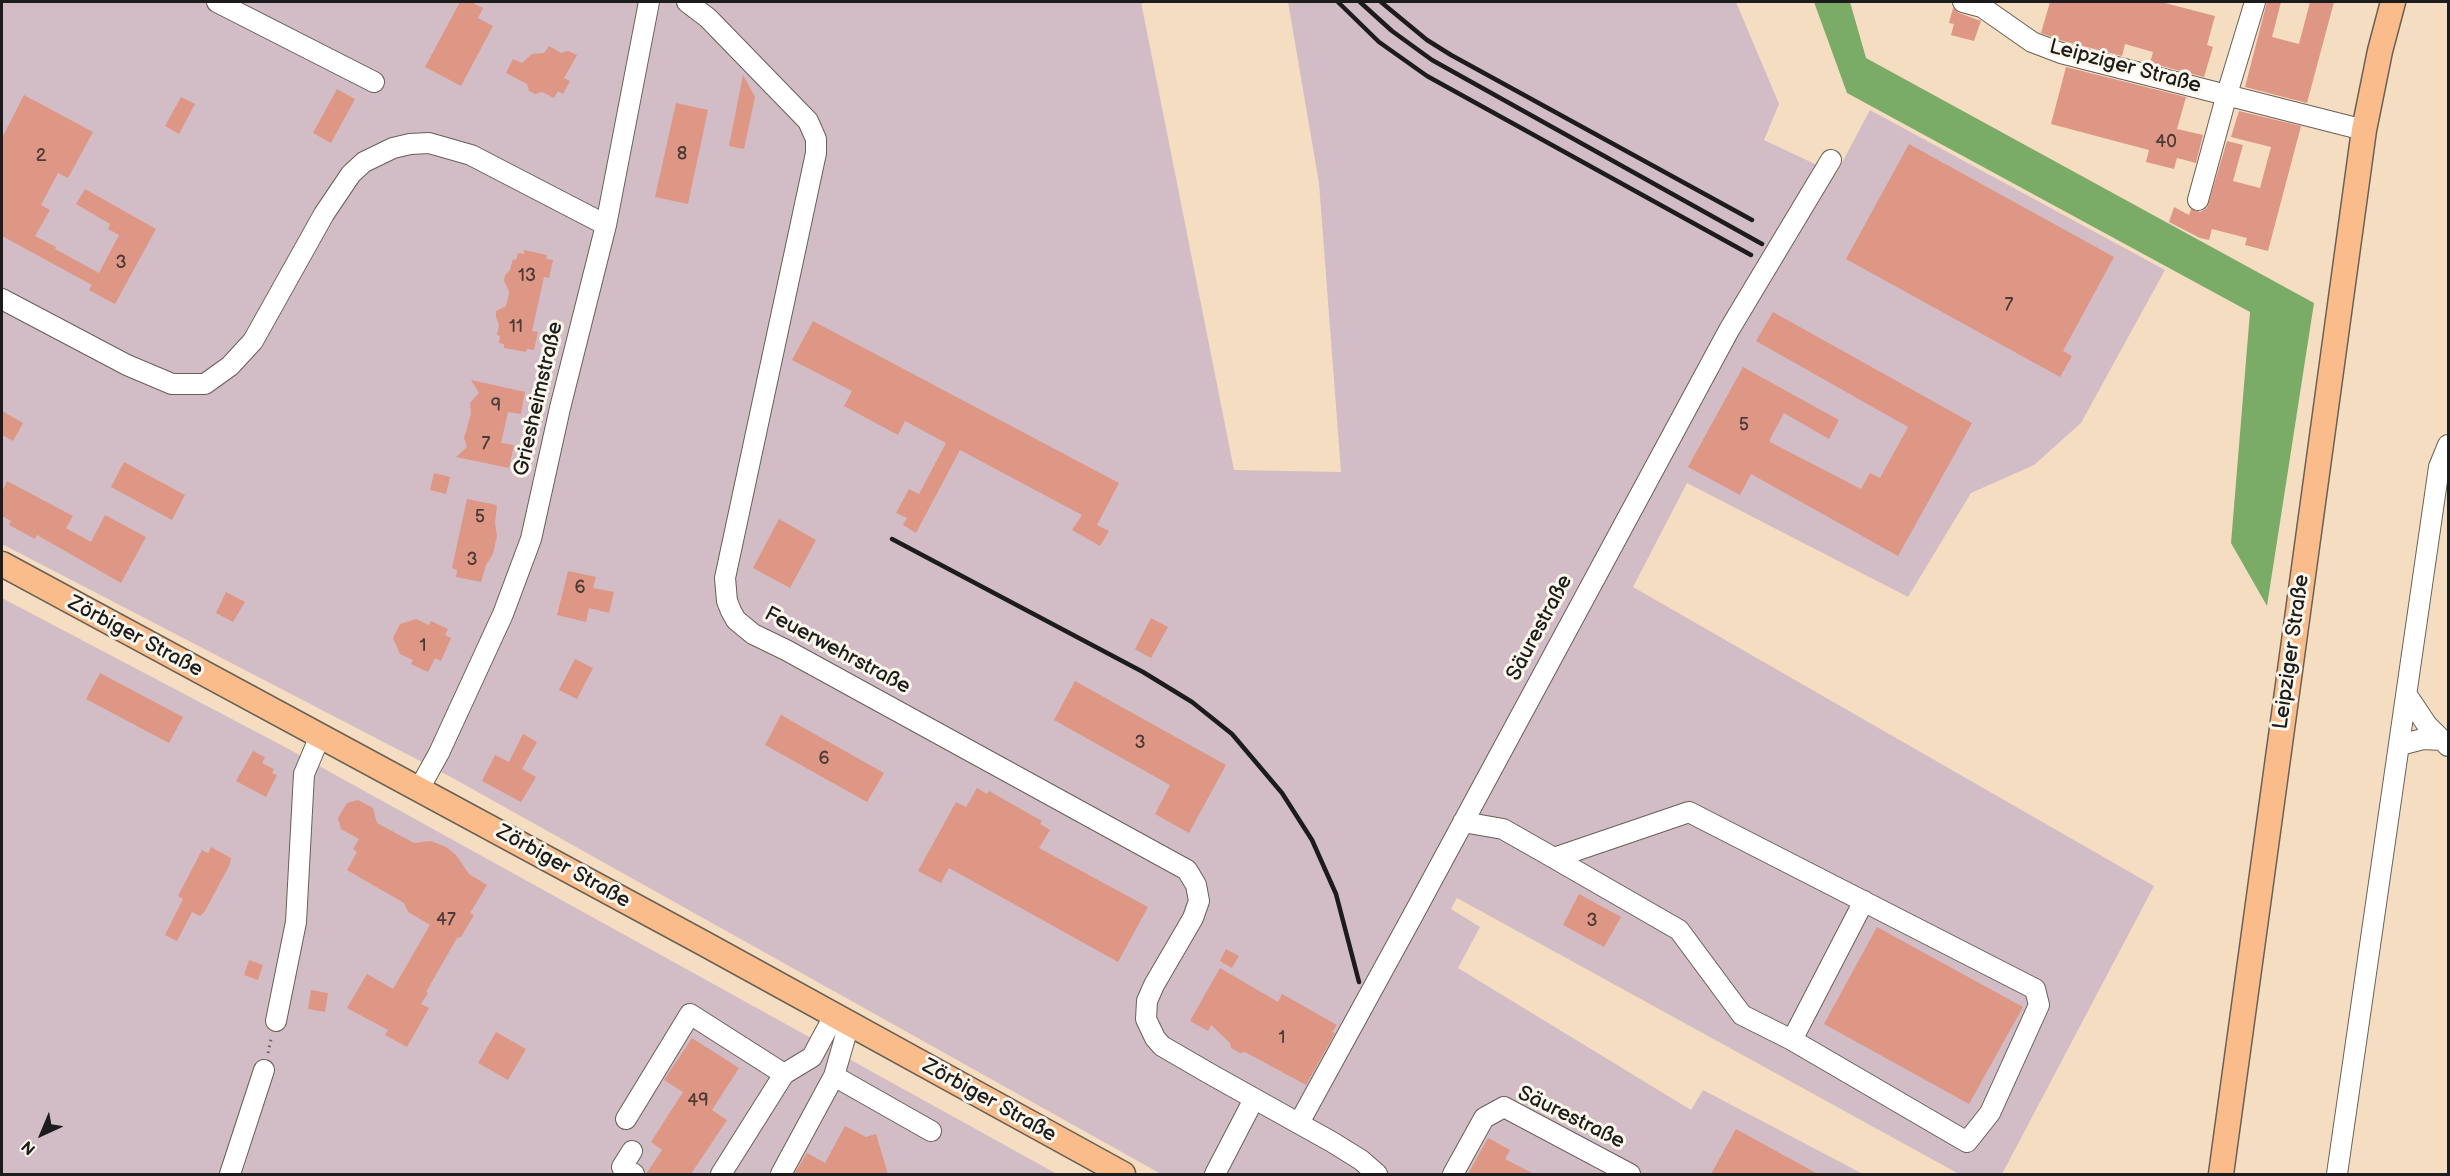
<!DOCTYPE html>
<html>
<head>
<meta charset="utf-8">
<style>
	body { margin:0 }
	#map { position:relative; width:2450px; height:1176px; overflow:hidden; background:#f5ddc2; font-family:"Balsamiq Sans",sans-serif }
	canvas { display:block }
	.frame { position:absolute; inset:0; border:3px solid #1c1c1c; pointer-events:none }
	.north { position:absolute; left:12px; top:1104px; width:60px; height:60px; -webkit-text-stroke:4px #fbf7ec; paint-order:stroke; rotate:224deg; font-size:16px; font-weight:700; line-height:24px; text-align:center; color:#1c1c1c }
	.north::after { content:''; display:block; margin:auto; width:21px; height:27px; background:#1c1c1c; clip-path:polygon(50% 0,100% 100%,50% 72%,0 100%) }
</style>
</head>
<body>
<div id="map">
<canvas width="2450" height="1176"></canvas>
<div class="frame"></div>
<div class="north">N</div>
</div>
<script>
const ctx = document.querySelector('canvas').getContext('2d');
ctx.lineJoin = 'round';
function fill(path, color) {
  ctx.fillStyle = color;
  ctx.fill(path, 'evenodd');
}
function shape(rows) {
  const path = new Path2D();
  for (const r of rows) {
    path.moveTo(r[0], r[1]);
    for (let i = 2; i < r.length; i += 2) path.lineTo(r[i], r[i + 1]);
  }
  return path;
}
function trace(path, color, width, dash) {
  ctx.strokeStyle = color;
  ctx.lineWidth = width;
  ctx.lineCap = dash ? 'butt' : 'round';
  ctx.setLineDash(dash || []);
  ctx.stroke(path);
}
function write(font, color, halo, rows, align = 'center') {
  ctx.font = font + ' "Balsamiq Sans",sans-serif';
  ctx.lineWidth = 6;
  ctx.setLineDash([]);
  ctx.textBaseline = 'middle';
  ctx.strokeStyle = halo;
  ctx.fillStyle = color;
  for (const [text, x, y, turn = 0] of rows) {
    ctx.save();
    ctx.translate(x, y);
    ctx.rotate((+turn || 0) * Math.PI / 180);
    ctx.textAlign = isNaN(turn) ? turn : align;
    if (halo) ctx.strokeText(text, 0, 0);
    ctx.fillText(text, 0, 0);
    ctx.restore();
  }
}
fill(shape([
	[2,2,1141,2,1234,470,1341,472,1319,183,1288,2,1736,2,1779,104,1764,140,1836,174,1870,110,2165,270,2081,423,2034,465,1971,493,1908,597,1687,483,1633,587,2154,886,2002,1174,1959,1174,1457,898,1451,909,1480,927,1458,968,1691,1110,1703,1090,1863,1174,1161,1174,449,776,2,544],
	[2,598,283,746,1057,1174,2,1174]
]), '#d2bdc6');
fill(shape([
	[1814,2,1850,2,1866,58,2314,303,2267,606,2231,543,2250,312,1847,93]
]), '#7bac67');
fill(shape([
	[460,2,471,2,483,8,478,18,493,26,461,86,425,67],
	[2050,2,2161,2,2215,16,2207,45,2213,47,2204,77,2150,63,2153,52,2125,44,2122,56,2063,41,2041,33],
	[2267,2,2281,2,2272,37,2299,44,2310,2,2334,2,2307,103,2245,87],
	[1953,8,1959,13,1981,21,1974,41,1951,35,1954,24,1949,23],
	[549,46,561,53,568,51,577,55,564,78,570,81,563,94,558,91,554,98,542,92,535,94,529,91,527,84,506,73,513,59,522,63,532,54,544,53],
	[2066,67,2186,97,2177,129,2203,135,2196,163,2177,158,2174,169,2146,162,2149,150,2051,124],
	[743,75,755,97,744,149,729,146],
	[337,89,355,99,331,143,313,133],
	[24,95,93,132,68,178,58,173,41,205,50,210,35,236,56,247,55,249,99,273,119,235,108,229,110,224,76,204,85,189,156,229,115,304,89,290,92,285,2,236,2,138],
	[181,97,195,104,179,134,165,126],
	[676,103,708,110,688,204,655,197],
	[2239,111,2301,126,2268,251,2245,245,2247,238,2212,229,2209,240,2200,238,2169,222,2174,207,2189,215,2191,209,2200,212,2207,208,2227,141,2243,145,2233,181,2260,188,2271,147,2231,137],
	[1909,144,2114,257,2063,351,2072,356,2060,377,1846,259],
	[524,250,547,255,546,259,553,260,549,278,544,277,532,331,538,332,534,350,527,349,526,352,504,348,504,344,499,343,500,336,497,335,499,325,496,317,496,311,506,306,508,298,509,291,504,281,505,275,510,270,513,259,516,260,518,253,524,254],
	[1773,312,1972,423,1898,556,1751,474,1740,495,1688,467,1743,367,1839,420,1829,439,1784,413,1770,439,1770,442,1861,489,1870,473,1880,478,1908,427,1756,341],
	[813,321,1119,483,1097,525,1109,531,1100,546,1072,530,1082,515,960,450,916,533,903,525,907,518,896,513,909,489,919,494,946,443,905,421,898,435,844,406,852,391,792,360],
	[471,380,525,392,521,414,508,412,501,443,514,445,509,468,456,457,467,447,464,438,471,414,470,403,479,393],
	[2,411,23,423,13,441,2,435],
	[124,462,185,495,172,520,111,487],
	[434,473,450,477,446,494,430,490],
	[7,481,73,516,66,528,91,542,105,515,146,537,121,583,37,535,35,539,9,525,11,521,2,516,2,492],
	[467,499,497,505,495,523,497,536,493,554,486,565,481,582,456,577,457,570,452,568],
	[779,519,816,540,790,588,753,568],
	[568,571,596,577,593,588,614,592,609,613,589,608,586,622,557,615],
	[226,592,245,602,233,622,216,613],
	[1151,618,1168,627,1151,658,1135,649],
	[416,619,429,625,431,621,448,629,445,635,451,638,441,661,435,658,428,672,411,664,413,660,400,654,393,638,400,624],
	[575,659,593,668,577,699,559,690],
	[100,673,183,717,169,743,86,699],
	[1075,681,1226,765,1189,833,1155,814,1170,785,1054,720],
	[781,715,884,773,867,802,765,745],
	[523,734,537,742,522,769,536,777,521,802,482,781,495,755,509,762],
	[253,751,265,757,262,763,274,769,272,773,277,775,266,797,236,781],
	[977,788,987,794,989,791,1042,821,1040,824,1050,830,1039,848,1148,907,1118,962,949,868,941,883,918,871,956,802,966,807],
	[358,800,373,808,377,823,414,843,431,841,446,847,456,855,469,874,487,885,470,913,474,915,461,937,457,938,426,992,428,993,421,1004,429,1008,407,1047,385,1035,388,1030,347,1008,367,974,393,989,430,925,408,912,404,903,347,870,357,852,353,849,359,839,341,829,338,818,347,803],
	[211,847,231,858,230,864,205,911,200,916,192,912,177,941,165,935,183,899,178,896,202,850,208,853],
	[1579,894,1621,917,1604,947,1563,925],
	[1877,927,2023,1007,1969,1104,1824,1024],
	[1226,949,1239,956,1232,968,1220,961],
	[249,960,263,965,258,980,244,975],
	[1220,968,1278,1002,1282,994,1337,1025,1332,1032,1335,1033,1306,1085,1245,1052,1240,1053,1231,1048,1230,1043,1211,1025,1208,1031,1190,1021],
	[311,990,328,993,325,1012,308,1009],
	[496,1032,526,1049,508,1080,478,1063],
	[692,1038,739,1068,712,1110,727,1120,691,1174,646,1174,662,1150,651,1142,683,1092,664,1080],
	[845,1126,866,1137,876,1134,888,1174,794,1174,807,1153,825,1163],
	[1736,1129,1818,1174,1711,1174],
	[1488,1138,1510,1150,1505,1159,1534,1174,1468,1174]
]), '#de9685');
const minor = shape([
	[217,2,374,82],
	[687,2,708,18,808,121,816,139,816,153,725,578,727,601,731,611,736,620,753,634,786,650,1187,870,1196,885,1199,901,1193,918,1154,985,1147,1001,1146,1019,1155,1038,1162,1046,1212,1075,1332,1142,1361,1160,1377,1174],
	[1963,2,1982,7,2032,42,2061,53,2364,130],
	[2198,200,2227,94,2255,2],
	[2,299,127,365,172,384,205,384,230,366,253,341,324,214,351,174,364,162,393,148,410,144,429,143,471,155,606,225],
	[2407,695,2427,725,2448,746],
	[2400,745,2423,739,2442,740],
	[419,789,439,753,503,614,531,539,560,408,606,225,649,2],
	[1463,822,1503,829,1554,858,1679,930,1742,1015,1792,1040,1967,1142,1990,1113,2039,1005,2035,989,1689,812,1554,858],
	[276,1021,296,922,304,774,320,736],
	[1792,1040,1864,901],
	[834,1076,931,1131],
	[626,1119,690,1014,784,1074],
	[1299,1123,1412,917,1729,330,1831,160],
	[632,1151,622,1167,634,1174],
	[230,1174,264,1070],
	[721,1174,784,1074,812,1057,834,1016],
	[781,1174,834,1076,849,1024],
	[1215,1174,1254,1099],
	[1453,1174,1484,1118,1504,1107,1630,1174],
	[2337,1174,2439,467,2448,445]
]);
const major = shape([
	[2,564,705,944,1123,1174],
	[2221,1174,2364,130,2380,51,2393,2]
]);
trace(minor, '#686056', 22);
trace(major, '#686056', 27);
trace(shape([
	[268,1053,271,1039]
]), '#686056', 3, [1.5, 4.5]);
trace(minor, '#fff', 20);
trace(major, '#fabc8b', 24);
trace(shape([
	[1338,2,1379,42,1427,76,1751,255],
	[1360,2,1392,31,1432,60,1762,244],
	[1381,2,1427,40,1451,55,1752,220],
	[892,539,1143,672,1192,702,1232,734,1282,793,1312,840,1336,894,1359,982]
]), '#1c1c1c', 4.5);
write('18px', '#4c3a36', null, [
	["40",2166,142],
	["8",682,154],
	["2",41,156],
	["3",121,263],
	["13",527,276],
	["7",2009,305],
	["11",516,327],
	["9",496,406],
	["5",1744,425],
	["7",486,444],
	["5",480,517],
	["3",472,560],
	["6",580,588],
	["1",423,646],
	["3",1140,743],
	["6",824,759],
	["47",446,920],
	["3",1592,921],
	["1",1282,1038],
	["49",698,1101]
]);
write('21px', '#1c1c1c', '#fbf7ec', [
	["Leipziger Straße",2125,67,15],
	["Griesheimstraße",539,399,-77],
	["Säurestraße",1540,628,-62],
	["Zörbiger Straße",135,637,28],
	["Feuerwehrstraße",837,651,28],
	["Leipziger Straße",2292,652,-82],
	["Zörbiger Straße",563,867,29],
	["Zörbiger Straße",989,1101,29],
	["Säurestraße",1571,1118,26]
]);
</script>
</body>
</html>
